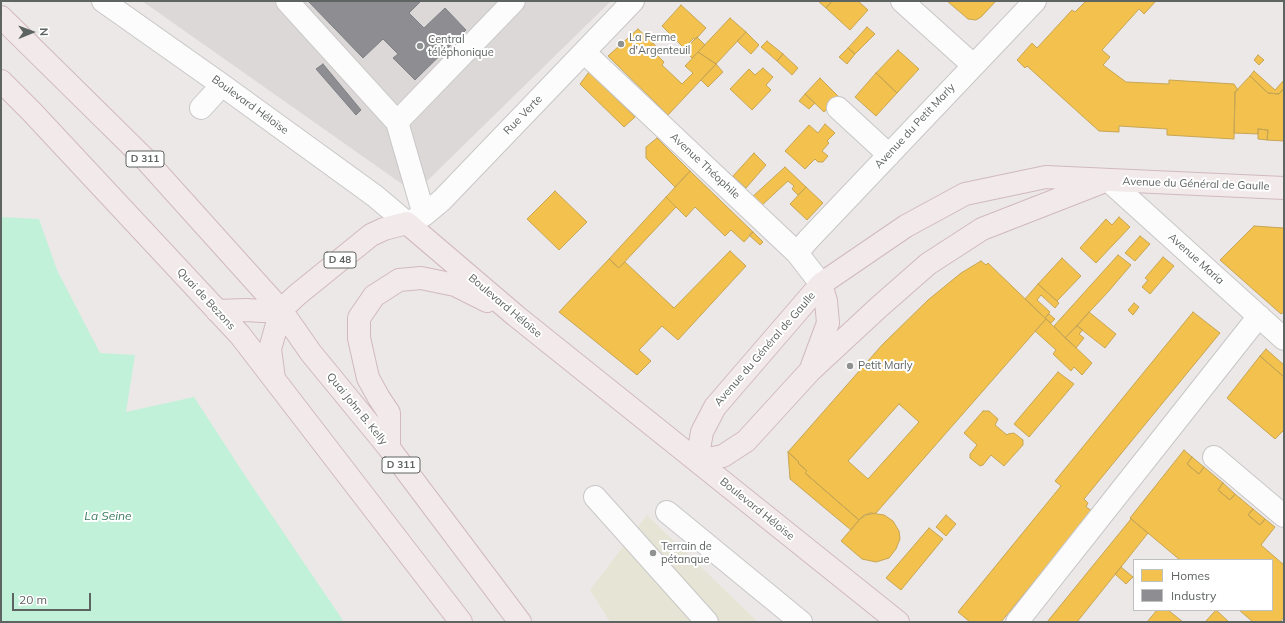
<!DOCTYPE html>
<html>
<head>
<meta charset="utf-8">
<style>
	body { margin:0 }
	#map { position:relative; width:1285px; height:623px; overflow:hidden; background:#ece8e8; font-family:Mulish,sans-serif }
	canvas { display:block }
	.frame { position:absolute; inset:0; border:2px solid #5e6462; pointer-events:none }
	.legend { position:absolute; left:1133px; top:559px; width:140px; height:52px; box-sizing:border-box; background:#fff; border:1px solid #bfc1c0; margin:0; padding:5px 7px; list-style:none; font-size:12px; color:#5e6462 }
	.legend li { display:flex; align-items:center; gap:8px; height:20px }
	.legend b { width:20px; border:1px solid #bfc1c0 }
	.north { position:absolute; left:12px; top:12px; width:40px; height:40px; -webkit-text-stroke:3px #fff; paint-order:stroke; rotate:89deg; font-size:11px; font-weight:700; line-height:16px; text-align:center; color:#5e6462 }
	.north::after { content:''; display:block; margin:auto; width:14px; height:18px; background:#5e6462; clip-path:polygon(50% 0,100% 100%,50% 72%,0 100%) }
	.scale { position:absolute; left:12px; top:593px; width:79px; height:18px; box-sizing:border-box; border:2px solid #5e6462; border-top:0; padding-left:5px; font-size:12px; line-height:14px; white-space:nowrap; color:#5e6462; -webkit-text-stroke:3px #fff; paint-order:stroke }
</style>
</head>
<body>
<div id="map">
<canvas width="1285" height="623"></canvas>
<div class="frame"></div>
<ul class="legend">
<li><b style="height:11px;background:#f2c14e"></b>Homes</li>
<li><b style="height:11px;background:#8d8d92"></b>Industry</li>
</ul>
<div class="north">N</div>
<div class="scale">20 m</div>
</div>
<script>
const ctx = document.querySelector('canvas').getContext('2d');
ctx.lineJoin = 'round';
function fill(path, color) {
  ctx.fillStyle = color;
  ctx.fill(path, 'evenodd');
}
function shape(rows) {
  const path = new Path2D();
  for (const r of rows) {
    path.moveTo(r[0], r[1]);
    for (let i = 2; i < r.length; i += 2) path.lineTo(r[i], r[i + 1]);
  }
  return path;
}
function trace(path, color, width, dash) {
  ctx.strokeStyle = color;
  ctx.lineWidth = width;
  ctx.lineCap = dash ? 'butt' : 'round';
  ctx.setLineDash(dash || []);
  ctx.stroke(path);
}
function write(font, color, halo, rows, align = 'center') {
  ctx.font = font + ' Mulish,sans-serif';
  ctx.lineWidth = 4;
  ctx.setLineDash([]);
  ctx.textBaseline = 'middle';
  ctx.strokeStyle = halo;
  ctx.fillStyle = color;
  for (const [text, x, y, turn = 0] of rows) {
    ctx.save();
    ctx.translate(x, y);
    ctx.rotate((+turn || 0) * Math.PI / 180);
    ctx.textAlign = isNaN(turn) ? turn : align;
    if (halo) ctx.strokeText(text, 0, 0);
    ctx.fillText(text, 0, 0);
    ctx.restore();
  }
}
fill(shape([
	[142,1,611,1,426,182,402,184]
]), '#dcd8d8');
fill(shape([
	[647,515,758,622,610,622,590,590]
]), '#e6e5d5');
fill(shape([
	[1,217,39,219,57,270,100,353,135,355,126,412,194,397,246,477,344,622,1,622]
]), '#c1f1d9');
const homes = shape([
	[818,1,832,1,826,8,818,1],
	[832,1,858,1,868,10,850,30,826,8,832,1],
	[947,1,996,1,981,17,976,20,968,19,947,1],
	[1086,1,1156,1,1144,14,1139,9,1102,50,1110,57,1103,65,1126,82,1169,84,1169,80,1234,84,1238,90,1235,92,1234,139,1167,135,1167,129,1119,126,1119,132,1099,131,1027,66,1025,68,1017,60,1032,43,1037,48,1072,10,1075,12,1086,1],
	[681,5,706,28,696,39,694,38,684,48,662,26,681,5],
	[730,18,746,32,716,64,698,52,730,18],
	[867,27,875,34,855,54,848,48,867,27],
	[638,29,653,43,649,47,664,62,662,65,682,84,693,73,685,66,698,52,716,64,668,115,608,56,638,29],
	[746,32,759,45,751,54,737,41,746,32],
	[697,37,705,45,692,58,684,50,697,37],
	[767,41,783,54,777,61,761,47,767,41],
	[653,43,660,51,657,55,649,47,653,43],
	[848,48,855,54,847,64,839,57,848,48],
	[898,50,919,69,897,93,876,73,898,50],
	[783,54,798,68,792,75,777,61,783,54],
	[1258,55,1264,60,1259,65,1254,60,1258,55],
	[716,64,723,72,708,87,701,80,716,64],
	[763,68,773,77,766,85,771,90,752,110,730,89,749,69,755,75,763,68],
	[1254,71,1275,90,1284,80,1284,88,1279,94,1268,93,1250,76,1254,71],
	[589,72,635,117,624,127,580,84,589,72],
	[876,73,897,93,876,116,855,97,876,73],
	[1250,76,1268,93,1279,94,1284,88,1284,141,1267,140,1268,130,1258,129,1258,134,1234,133,1235,92,1250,76],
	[820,78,839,97,824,112,805,94,820,78],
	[805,94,815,103,809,109,799,101,805,94],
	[825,124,835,133,827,141,829,143,822,151,828,156,823,162,818,162,815,159,805,169,785,151,809,125,818,133,825,124],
	[1258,129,1268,130,1267,140,1258,139,1258,129],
	[657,138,690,171,675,187,646,158,646,147,657,138],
	[754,153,766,165,746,188,733,176,754,153],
	[785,167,806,187,798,195,792,189,794,186,788,181,761,206,751,198,785,167],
	[690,171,753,232,744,242,731,230,725,236,695,207,686,217,666,197,690,171],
	[806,187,823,203,807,220,790,204,806,187],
	[555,191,587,222,559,250,527,219,555,191],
	[666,197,676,207,619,268,609,259,666,197],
	[1119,217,1130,227,1096,263,1080,248,1106,219,1112,225,1119,217],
	[1254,226,1284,228,1284,312,1281,314,1220,260,1254,226],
	[753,232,763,242,760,245,749,235,753,232],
	[1140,236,1150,244,1135,261,1125,253,1140,236],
	[730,251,746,266,678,340,662,326,639,350,651,361,637,375,559,312,609,259,619,268,625,262,674,308,730,251],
	[1118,255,1131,265,1108,292,1065,338,1054,326,1118,255],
	[1163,257,1174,266,1150,294,1142,287,1148,280,1145,278,1163,257],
	[1062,258,1081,276,1057,301,1038,284,1062,258],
	[981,261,986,265,988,263,1046,319,876,513,866,515,859,520,805,473,807,471,798,463,799,462,788,452,882,345,928,300,961,273,981,261],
	[899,404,919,422,868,479,848,461,899,404],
	[1038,284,1059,303,1055,308,1041,295,1037,300,1050,312,1045,318,1025,299,1038,284],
	[1134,303,1139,307,1133,315,1128,310,1134,303],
	[1089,312,1116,334,1105,348,1077,326,1089,312],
	[1193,312,1220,333,1084,499,1088,503,1086,507,1092,511,1001,622,970,622,958,612,1061,486,1055,481,1193,312],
	[1049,314,1055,319,1051,323,1045,318,1049,314],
	[1046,319,1092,363,1082,375,1074,367,1071,371,1053,354,1056,350,1035,331,1046,319],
	[1077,326,1083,330,1079,334,1084,338,1076,348,1065,338,1077,326],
	[1266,349,1284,365,1284,377,1260,356,1266,349],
	[1260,356,1284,377,1284,430,1275,439,1227,398,1260,356],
	[1058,372,1074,384,1029,437,1014,424,1058,372],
	[983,411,989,411,998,419,995,425,1007,435,1008,434,1014,433,1023,440,1023,445,1004,466,991,455,983,465,980,466,970,458,970,454,977,445,964,433,983,411],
	[1184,450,1192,457,1187,464,1199,474,1204,467,1223,483,1218,490,1230,500,1235,494,1253,509,1248,515,1260,525,1265,519,1275,527,1261,545,1284,565,1284,617,1280,622,1253,622,1239,610,1272,610,1272,560,1180,560,1130,518,1184,450],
	[788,452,799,462,798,463,807,471,805,473,859,520,851,530,790,479,788,452],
	[1192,457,1204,467,1199,474,1187,464,1192,457],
	[1223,483,1235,494,1230,500,1218,490,1223,483],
	[1253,509,1265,519,1260,525,1248,515,1253,509],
	[871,513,884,515,893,521,899,531,900,539,896,549,889,558,876,562,862,559,841,541,859,520,864,515,871,513],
	[946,515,956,524,946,536,936,527,946,515],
	[1131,519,1148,533,1121,567,1077,622,1047,622,1131,519],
	[929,528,943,539,901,590,886,578,929,528],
	[1121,567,1133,577,1126,584,1115,574,1121,567],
	[1157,610,1168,610,1183,622,1147,622,1157,610],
	[1216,610,1229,622,1205,622,1216,610]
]);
fill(homes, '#f2c14e');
trace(homes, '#c6a554', 1);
const industry = shape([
	[308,1,421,1,409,13,424,28,445,8,466,30,415,80,393,58,398,54,383,39,363,58,308,1],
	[323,64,361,110,356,115,316,69,323,64]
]);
fill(industry, '#8d8d92');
trace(industry, '#7f8184', 1);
const minor = shape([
	[103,1,222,85,375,196,407,223,424,215,442,200,633,1],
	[287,1,397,122,424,215],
	[902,1,973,65],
	[584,52,797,253,821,284],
	[201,108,222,85],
	[838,108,889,155],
	[397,122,514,1],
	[1108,180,1284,339],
	[797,253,808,240,1035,1],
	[1214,457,1284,516],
	[595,497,707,622],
	[667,512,801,622],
	[1017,622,1259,316]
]);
const major = shape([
	[1,17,145,159,281,310,311,353,389,448,520,622],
	[1,81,32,112,240,335,461,622],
	[217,311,246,310,262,311,281,310],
	[812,366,828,323,826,301,821,284],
	[274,379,270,349,281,310,297,295,371,235,384,229,407,223,516,316,898,622],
	[389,448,389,413,379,398,368,378,359,338,359,318,374,296,399,280,421,278,455,285,487,301],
	[697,461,702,432,715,407,821,284,906,226,965,194,1046,177,1284,188],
	[697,461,723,456,746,441,810,371,879,307,928,264,982,229,1100,183]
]);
trace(minor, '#c8c6c6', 24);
trace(major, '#d1b9be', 24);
trace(minor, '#fcfcfc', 22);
trace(major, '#f2e9ea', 22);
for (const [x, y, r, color] of [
	[621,44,4,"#909291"],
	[420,46,4,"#909291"],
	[850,366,4,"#909291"],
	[653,553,4,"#909291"]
]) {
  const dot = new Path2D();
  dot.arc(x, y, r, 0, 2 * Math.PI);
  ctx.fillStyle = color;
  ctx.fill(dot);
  trace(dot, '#fff', 1.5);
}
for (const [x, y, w] of [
	[145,159,38],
	[340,260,32],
	[401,465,38]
]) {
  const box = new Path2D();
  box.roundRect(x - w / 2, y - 8, w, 16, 3);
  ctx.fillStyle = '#fff';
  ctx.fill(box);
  trace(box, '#5e6462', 1);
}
write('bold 10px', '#5e6462', null, [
	["D 311",145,159],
	["D 48",340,260],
	["D 311",401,465]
]);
write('11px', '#5e6462', '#fff', [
	["La Ferme",629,38],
	["d'Argenteuil",629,51],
	["Central",428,40],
	["téléphonique",428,53],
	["Petit Marly",858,366],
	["Terrain de",661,547],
	["pétanque",661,560]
], 'left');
write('11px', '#5e6462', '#fff', [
	["Boulevard Héloïse",250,105,36],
	["Rue Verte",523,115,-46],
	["Avenue du Petit Marly",915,126,-47],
	["Avenue Théophile",705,166,43],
	["Avenue du Général de Gaulle",1196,184,2],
	["Avenue Maria",1196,259,42],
	["Quai de Bezons",206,299,47],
	["Boulevard Héloïse",505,306,40],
	["Avenue du Général de Gaulle",765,349,-49],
	["Quai John B. Kelly",357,409,51],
	["Boulevard Héloïse",757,509,39]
]);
write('italic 12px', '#3d7c62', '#fff', [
	["La Seine",108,516]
]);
</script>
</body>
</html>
